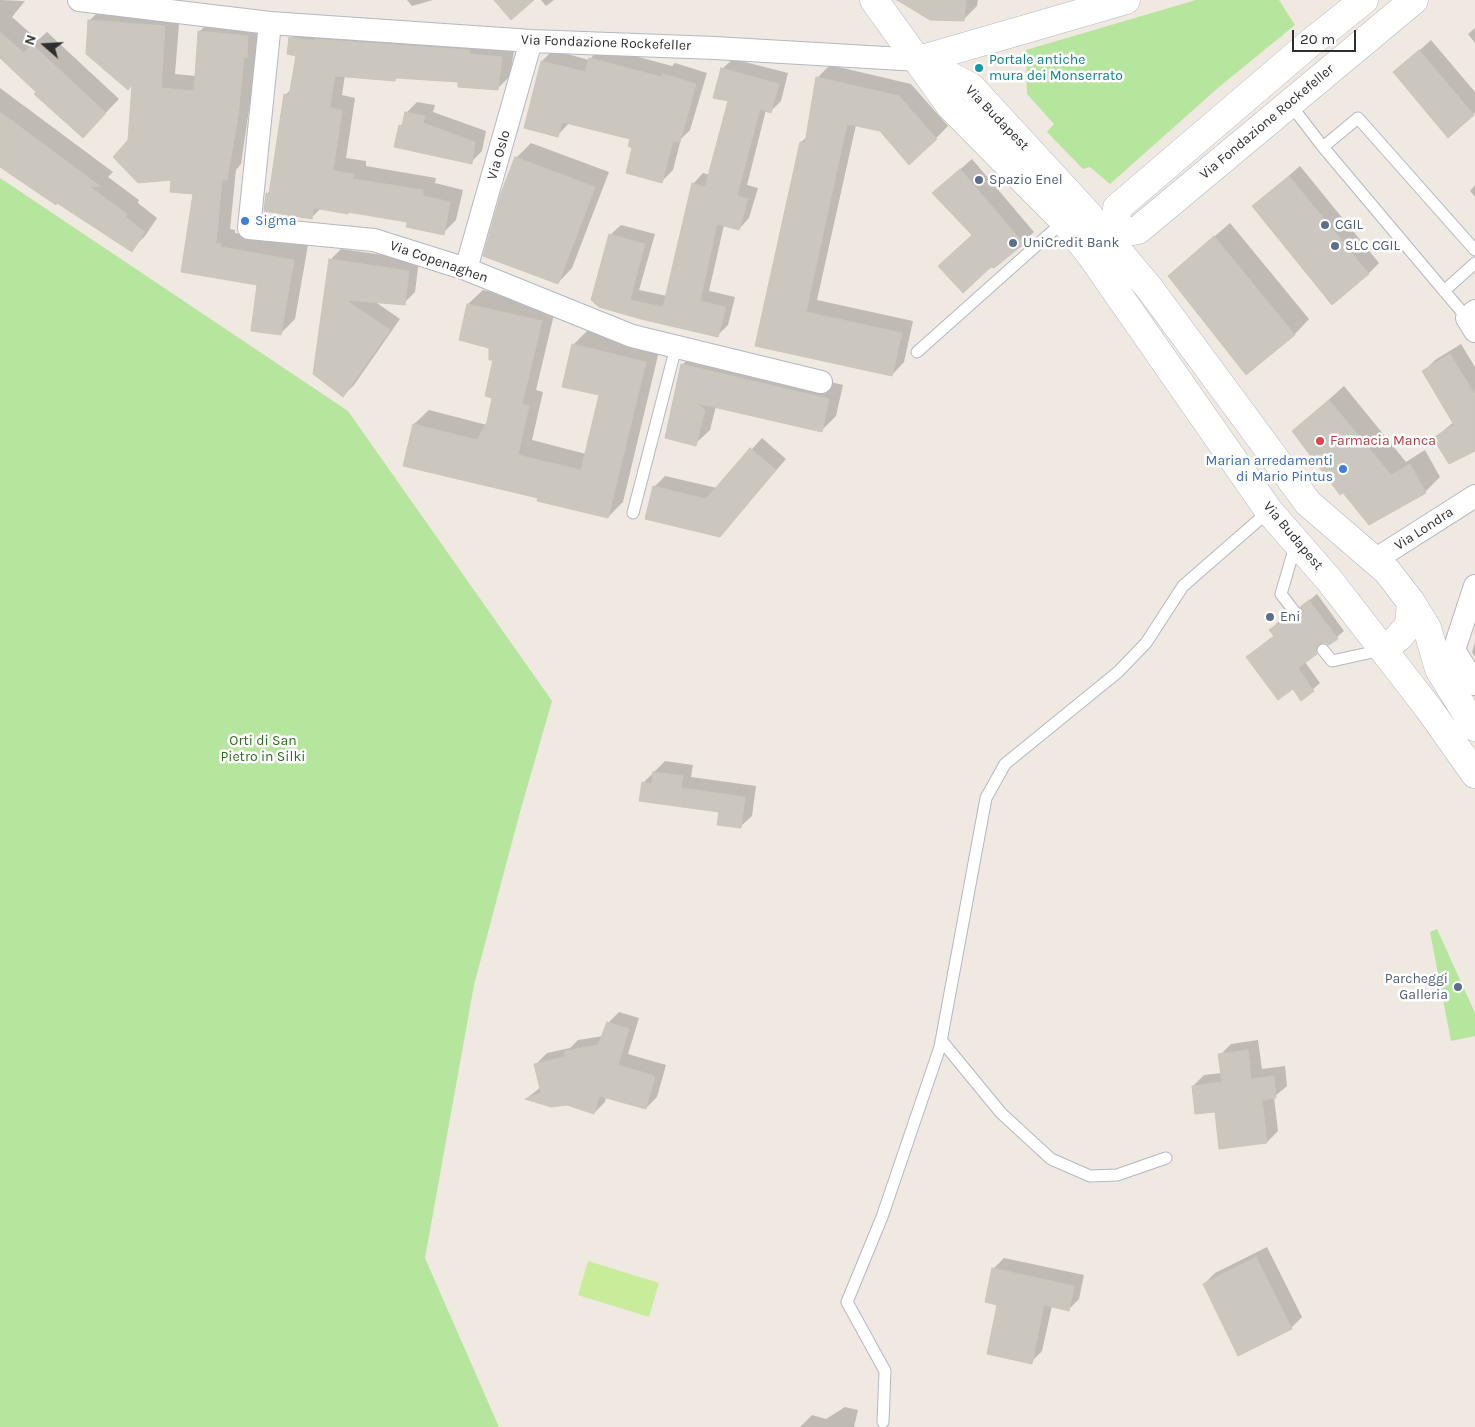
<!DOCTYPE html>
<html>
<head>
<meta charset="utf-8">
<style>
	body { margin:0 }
	#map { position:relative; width:1475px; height:1427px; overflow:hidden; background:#efe9e1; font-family:Karla,sans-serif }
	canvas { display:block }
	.north { position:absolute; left:20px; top:20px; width:50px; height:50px; -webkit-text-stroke:4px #fff; paint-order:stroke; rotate:289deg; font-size:14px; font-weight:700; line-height:20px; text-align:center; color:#2e2e2e }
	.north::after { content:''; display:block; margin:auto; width:18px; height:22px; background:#2e2e2e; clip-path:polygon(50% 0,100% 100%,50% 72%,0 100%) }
	.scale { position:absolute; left:1292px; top:30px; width:64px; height:22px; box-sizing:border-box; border:2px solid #2e2e2e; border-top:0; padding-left:6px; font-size:15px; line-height:18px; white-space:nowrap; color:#2e2e2e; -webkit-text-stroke:4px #fff; paint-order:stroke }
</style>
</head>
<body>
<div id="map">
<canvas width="1475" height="1427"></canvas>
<div class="north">N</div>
<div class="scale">20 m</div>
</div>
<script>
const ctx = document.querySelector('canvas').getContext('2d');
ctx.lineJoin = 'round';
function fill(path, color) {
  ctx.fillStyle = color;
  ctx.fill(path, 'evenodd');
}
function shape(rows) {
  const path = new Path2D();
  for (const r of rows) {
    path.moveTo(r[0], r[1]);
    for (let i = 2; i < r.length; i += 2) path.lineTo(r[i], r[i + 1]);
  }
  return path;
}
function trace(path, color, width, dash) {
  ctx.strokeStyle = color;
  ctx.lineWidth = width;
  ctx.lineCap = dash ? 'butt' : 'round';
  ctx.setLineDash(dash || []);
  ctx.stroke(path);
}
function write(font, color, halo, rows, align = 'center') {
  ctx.font = font + ' Karla,sans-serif';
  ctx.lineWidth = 5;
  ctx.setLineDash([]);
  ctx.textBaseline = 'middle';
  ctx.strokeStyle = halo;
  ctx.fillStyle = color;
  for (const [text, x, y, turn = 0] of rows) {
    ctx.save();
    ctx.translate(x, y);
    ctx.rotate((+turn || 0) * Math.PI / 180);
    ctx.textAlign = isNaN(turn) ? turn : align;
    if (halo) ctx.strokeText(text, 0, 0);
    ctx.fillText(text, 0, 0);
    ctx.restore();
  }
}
fill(shape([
	[1196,0,1279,0,1295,25,1219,87,1110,184,1090,167,1083,169,1047,132,1054,124,1027,94,1026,50],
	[0,178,348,411,552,701,520,812,474,985,425,1258,499,1427,0,1427],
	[1437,929,1475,1013,1475,1036,1451,1041,1430,932]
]), '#b6e59e');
fill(shape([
	[588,1261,659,1283,649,1317,578,1295]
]), '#c9ec9a');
fill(shape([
	[0,0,25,1,12,17,38,40,47,32,119,99,97,122,38,92,0,56],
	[407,0,433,0,412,6],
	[541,0,554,0,546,6],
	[900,0,978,0,977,6,963,20,931,19],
	[104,6,180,12,175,74,196,76,199,32,214,17,262,22,241,164,236,170,230,229,235,230,235,233,308,245,295,319,280,334,258,284,182,271,195,193,172,179,129,140,134,82,89,21],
	[304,25,515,44,510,76,497,89,460,80,398,76,395,79,345,75,342,95,355,98,346,158,366,161,366,166,436,178,435,183,463,190,456,220,443,233,409,221,321,208,312,217,267,194,271,189,285,95,292,89,297,55,291,38],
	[1475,28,1475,43,1468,34],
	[1431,40,1475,92,1475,113,1448,136,1395,72],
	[601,47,672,66,675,63,707,73,690,130,681,139,673,170,662,181,634,147,632,139,569,123,558,135,542,61,553,50,589,60],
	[733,59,788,73,781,101,771,111,766,110,747,185,758,188,749,218,739,229,724,225,709,291,735,297,728,325,718,335,600,305,610,235,621,225,655,234,639,290,667,296,693,184,703,173,710,175,729,100,722,69],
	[830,65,911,84,948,126,936,138,856,125,817,300,913,321,904,362,892,375,756,345,801,142,807,137,817,78],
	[0,88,113,172,108,177,139,200,138,203,157,218,145,236,131,250,0,166],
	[417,102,435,105,433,112,486,131,482,151,471,162,400,126,404,122,406,113],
	[531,143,609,172,572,268,558,283,516,158],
	[972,159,1034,232,1023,243,973,235,933,193],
	[1300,166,1379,263,1368,274,1254,206],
	[1475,185,1475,197,1470,191],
	[1230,223,1309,319,1295,334,1246,373,1169,276],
	[341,249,419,260,415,292,404,303,374,301,400,319,354,385,343,396,330,260],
	[483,290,556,306,536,390,543,392,532,440,586,454,600,394,573,345,588,330,660,347,623,502,608,517,414,424,429,410,487,425,494,397,494,360,490,347,468,304],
	[1461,344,1475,367,1475,449,1434,438,1454,422,1424,371,1435,360],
	[697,350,843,385,836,416,821,431,716,406,710,430,695,444,682,365],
	[1344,386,1406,462,1425,450,1440,477,1425,492,1370,523,1294,431],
	[762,438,786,459,730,524,654,487,665,476,717,488],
	[1317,594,1344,631,1329,644,1322,642,1323,646,1305,662,1320,683,1302,699,1293,688,1248,657,1275,635,1271,630,1277,623,1296,609,1302,612,1301,607],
	[1475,642,1475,657,1472,652],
	[665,761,693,765,691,777,756,786,752,816,741,826,720,811,643,783],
	[619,1012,639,1018,628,1054,666,1065,657,1097,646,1108,606,1096,605,1102,594,1113,567,1104,527,1098,541,1087,536,1064,547,1053,570,1048,578,1040,603,1036,608,1023],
	[1258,1040,1262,1069,1285,1066,1287,1086,1274,1097,1278,1131,1267,1142,1216,1110,1193,1086,1204,1075,1222,1073,1220,1055,1231,1044],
	[1267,1247,1302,1317,1291,1328,1204,1284,1215,1273],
	[1004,1258,1084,1275,1079,1299,1068,1310,1052,1306,1042,1351,1031,1362,999,1304,993,1269],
	[845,1407,858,1410,854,1427,800,1427,812,1415,826,1419]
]), '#0003');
const building = shape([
	[494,0,534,0,511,20,494,0],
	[897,0,966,0,964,21,930,20,897,0],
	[88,20,165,26,161,88,194,91,198,31,248,36,247,57,244,57,238,116,227,180,222,180,216,243,221,244,221,247,294,260,281,335,251,331,257,285,181,272,193,194,170,192,171,180,138,183,113,157,128,140,132,85,128,90,86,54,88,20],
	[0,32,24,53,32,44,106,113,83,138,34,94,36,92,0,58,0,32],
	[289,37,314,41,314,39,470,50,470,54,502,57,498,90,458,87,458,82,396,78,395,81,335,76,330,107,342,111,333,171,354,174,353,179,423,190,423,196,450,202,444,235,406,227,407,222,348,212,348,214,314,208,312,219,264,211,266,193,269,194,284,94,289,96,296,56,287,54,289,37],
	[1419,50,1474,115,1448,138,1393,72,1419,50],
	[589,58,662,77,663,74,696,84,680,142,673,141,662,183,626,173,632,148,628,146,630,139,562,122,558,137,524,128,541,61,585,72,589,58],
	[721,68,779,84,771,113,760,109,737,196,748,199,739,230,717,224,700,301,726,307,718,337,641,319,599,307,591,300,609,234,645,244,630,300,663,307,692,183,705,187,728,101,713,98,721,68],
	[816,77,899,96,937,139,909,165,880,131,847,124,806,312,902,333,892,376,755,346,800,142,805,143,816,77],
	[0,112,100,186,90,187,127,214,125,217,145,232,132,252,57,203,56,205,0,167,0,112],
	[405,112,425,116,423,123,475,142,472,164,394,147,399,125,402,126,405,112],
	[515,157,595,187,558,284,483,256,501,193,515,157],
	[960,169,1024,244,994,268,991,267,963,293,938,266,972,235,932,193,960,169],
	[1289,176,1369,274,1332,305,1252,206,1289,176],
	[1214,236,1295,335,1246,375,1168,276,1214,236],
	[329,259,409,271,405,305,346,300,390,330,343,397,313,374,329,259],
	[467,304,542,321,522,404,529,406,518,455,581,470,599,395,562,387,572,344,646,362,608,518,537,501,538,498,403,466,413,424,477,440,487,422,492,398,485,396,493,360,489,360,489,348,459,340,467,304],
	[1450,354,1475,395,1475,451,1449,464,1433,438,1454,425,1422,371,1450,354],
	[681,364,829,399,822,432,696,403,705,410,696,446,665,438,681,364],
	[1329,400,1391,475,1410,464,1426,493,1369,525,1343,493,1340,495,1292,431,1329,400],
	[750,448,776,470,720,537,645,519,653,486,706,499,750,448],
	[1309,600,1338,639,1329,645,1325,643,1319,644,1316,648,1317,654,1298,668,1314,691,1301,701,1293,689,1278,700,1246,657,1274,636,1269,630,1288,616,1294,618,1299,617,1301,611,1300,607,1309,600],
	[653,772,683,776,681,788,745,797,741,828,717,825,719,812,639,801,642,782,652,784,653,772],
	[607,1022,629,1029,618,1065,655,1076,646,1109,599,1096,594,1114,567,1105,551,1107,525,1099,541,1093,534,1064,564,1057,565,1051,598,1045,607,1022],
	[1248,1050,1251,1079,1274,1076,1276,1098,1262,1100,1267,1143,1219,1149,1215,1112,1195,1114,1192,1086,1222,1082,1218,1054,1248,1050],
	[1256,1257,1292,1329,1238,1356,1203,1284,1256,1257],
	[992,1268,1074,1286,1069,1311,1044,1305,1032,1364,987,1354,997,1305,985,1302,992,1268]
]);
fill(building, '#cbc7bf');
trace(building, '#cbc5ba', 1);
const service = shape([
	[1290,104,1323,147,1467,318],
	[1323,147,1358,118,1475,250],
	[1444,291,1475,263],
	[917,352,1064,221],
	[633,513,676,347],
	[1294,611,1281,594,1296,543],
	[1323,650,1332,661,1382,650],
	[941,1040,1001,1113,1051,1159,1090,1176,1117,1175,1166,1158],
	[883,1422,885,1371,847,1302,882,1217,940,1047,986,798,1005,764,1118,672,1146,643,1183,586,1269,511]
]);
const minor = shape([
	[79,0,270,23,531,41,715,48,919,60],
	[270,23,249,228,374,240,466,269,632,336,821,382],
	[466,269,531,41],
	[1475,311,1467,318,1475,331],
	[1373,561,1475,496],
	[1475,586,1454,650,1475,684]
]);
const tertiary = shape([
	[874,0,951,107,1064,221,1090,254],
	[919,60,1126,0],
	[923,62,971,87,1086,212,1109,240]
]);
const secondary = shape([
	[1414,0,1138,230,1116,234,1090,254,1269,511,1330,581,1429,709,1475,774],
	[1116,234,1117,208,1309,44,1364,0],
	[1109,240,1150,289,1308,503,1387,571,1411,602,1427,628,1439,669,1475,727],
	[1383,650,1399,637,1409,625,1411,602]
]);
trace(service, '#b4b7c1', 13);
trace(minor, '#b4b7c1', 24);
trace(tertiary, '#b4b7c1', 29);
trace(secondary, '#b4b7c1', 29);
trace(service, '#fff', 11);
trace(minor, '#fff', 22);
trace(tertiary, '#fff', 28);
trace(secondary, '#fff', 28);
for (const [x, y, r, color] of [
	[979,68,5,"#0f9aa8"],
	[979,180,5,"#5c6f8a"],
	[245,221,5,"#3f7fe0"],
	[1325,225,5,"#5c6f8a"],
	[1013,243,5,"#5c6f8a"],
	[1335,246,5,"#5c6f8a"],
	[1320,441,5,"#e0444e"],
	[1343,469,5,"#3f7fe0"],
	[1270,617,5,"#5c6f8a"],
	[1458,987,5,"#5c6f8a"]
]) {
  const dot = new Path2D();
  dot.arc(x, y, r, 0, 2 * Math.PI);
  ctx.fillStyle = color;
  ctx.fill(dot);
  trace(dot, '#fff', 2);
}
write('14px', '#2e2e2e', '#fff', [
	["Via Fondazione Rockefeller",606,43,2],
	["Via Budapest",997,118,46],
	["Via Fondazione Rockefeller",1267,122,-40],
	["Via Oslo",499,155,-74],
	["Via Copenaghen",439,262,19],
	["Via Londra",1424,529,-33],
	["Via Budapest",1293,536,50]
]);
write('14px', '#0d838f', '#fff', [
	["Portale antiche",989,60],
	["mura dei Monserrato",989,76]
], 'left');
write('14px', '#4e5e75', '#fff', [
	["Spazio Enel",989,180],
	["CGIL",1335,225],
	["UniCredit Bank",1023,243],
	["SLC CGIL",1345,246],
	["Eni",1280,617],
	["Parcheggi",1448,979,"right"],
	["Galleria",1448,995,"right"]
], 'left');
write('14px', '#366cbe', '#fff', [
	["Sigma",255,221],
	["Marian arredamenti",1333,461,"right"],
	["di Mario Pintus",1333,477,"right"]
], 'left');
write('14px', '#be3a42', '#fff', [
	["Farmacia Manca",1330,441]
], 'left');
write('14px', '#2c6e1b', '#fff', [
	["Orti di San",263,741],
	["Pietro in Silki",263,757]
]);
</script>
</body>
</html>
